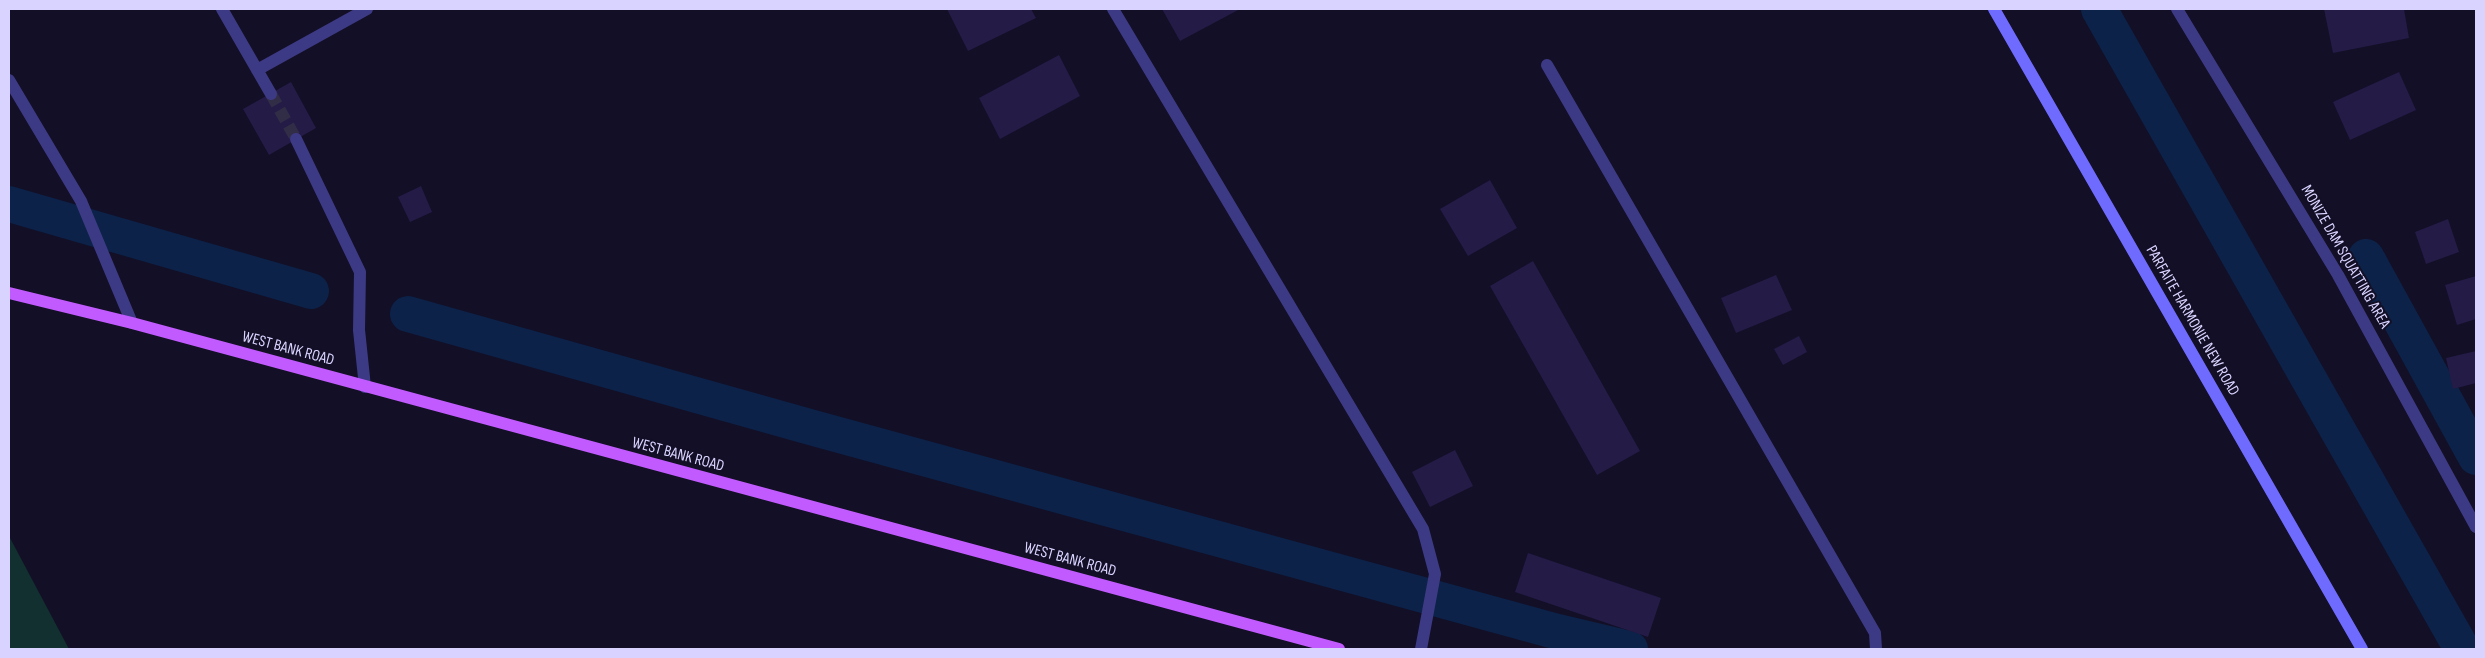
<!DOCTYPE html>
<html>
<head>
<meta charset="utf-8">
<style>
	body { margin:0 }
	#map { position:relative; width:2485px; height:658px; overflow:hidden; background:#130f26; font-family:"Sofia Sans Condensed",sans-serif }
	canvas { display:block }
	.frame { position:absolute; inset:0; border:10px solid #d9d4ff; pointer-events:none }
</style>
</head>
<body>
<div id="map">
<canvas width="2485" height="658"></canvas>
<div class="frame"></div>
</div>
<script>
const ctx = document.querySelector('canvas').getContext('2d');
ctx.lineJoin = 'round';
function fill(path, color) {
  ctx.fillStyle = color;
  ctx.fill(path, 'evenodd');
}
function shape(rows) {
  const path = new Path2D();
  for (const r of rows) {
    path.moveTo(r[0], r[1]);
    for (let i = 2; i < r.length; i += 2) path.lineTo(r[i], r[i + 1]);
  }
  return path;
}
function trace(path, color, width, dash) {
  ctx.strokeStyle = color;
  ctx.lineWidth = width;
  ctx.lineCap = dash ? 'butt' : 'round';
  ctx.setLineDash(dash || []);
  ctx.stroke(path);
}
function write(font, color, halo, rows, align = 'center') {
  ctx.font = font + ' "Sofia Sans Condensed",sans-serif';
  ctx.lineWidth = 4;
  ctx.setLineDash([]);
  ctx.textBaseline = 'middle';
  ctx.strokeStyle = halo;
  ctx.fillStyle = color;
  for (const [text, x, y, turn = 0] of rows) {
    ctx.save();
    ctx.translate(x, y);
    ctx.rotate((+turn || 0) * Math.PI / 180);
    ctx.textAlign = isNaN(turn) ? turn : align;
    if (halo) ctx.strokeText(text, 0, 0);
    ctx.fillText(text, 0, 0);
    ctx.restore();
  }
}
fill(shape([
	[9,536,69,649,9,649]
]), '#12302f');
trace(shape([
	[2099,9,2462,649],
	[9,204,311,291],
	[2366,257,2476,457],
	[408,314,810,427,1558,632,1630,649]
]), '#0c2248', 36);
fill(shape([
	[947,9,1031,9,1036,18,968,51],
	[1162,9,1240,9,1180,41],
	[2324,9,2404,9,2409,38,2333,53],
	[1059,55,1080,96,1000,139,979,98],
	[2399,72,2416,110,2350,140,2333,102],
	[291,82,316,128,269,155,243,109],
	[1490,180,1517,228,1468,256,1440,209],
	[421,186,432,212,410,222,398,197],
	[2448,219,2459,252,2426,264,2415,232],
	[1533,261,1640,451,1597,475,1490,286],
	[1776,275,1792,310,1736,333,1721,298],
	[2476,276,2476,319,2457,325,2445,285],
	[1799,336,1807,352,1783,365,1774,349],
	[2476,351,2476,383,2453,389,2446,358],
	[1455,450,1473,486,1430,507,1412,472],
	[1528,553,1661,598,1648,637,1515,592]
]), '#241b47');
trace(shape([
	[271,94,296,139]
]), '#312d47', 12, [12, 6]);
trace(shape([
	[9,80,81,201,132,323]
]), '#3d3a85', 12);
trace(shape([
	[222,9,271,94],
	[1113,9,1423,529,1435,574,1421,649],
	[2177,9,2338,275,2476,527],
	[1547,65,1875,633,1876,649],
	[257,70,367,9],
	[296,139,360,272,359,330,365,387]
]), '#3d3a85', 12);
trace(shape([
	[1994,9,2362,649]
]), '#6f6bff', 12);
trace(shape([
	[9,293,132,323,1339,649]
]), '#c25bff', 12);
write('16px', '#d9d4ff', '#130f26', [
	["MONIZE DAM SQUATTING AREA",2345,257,60],
	["PARFAITE HARMONIE NEW ROAD",2192,321,60],
	["WEST BANK ROAD",288,349,15],
	["WEST BANK ROAD",678,455,15],
	["WEST BANK ROAD",1070,560,15]
]);
</script>
</body>
</html>
